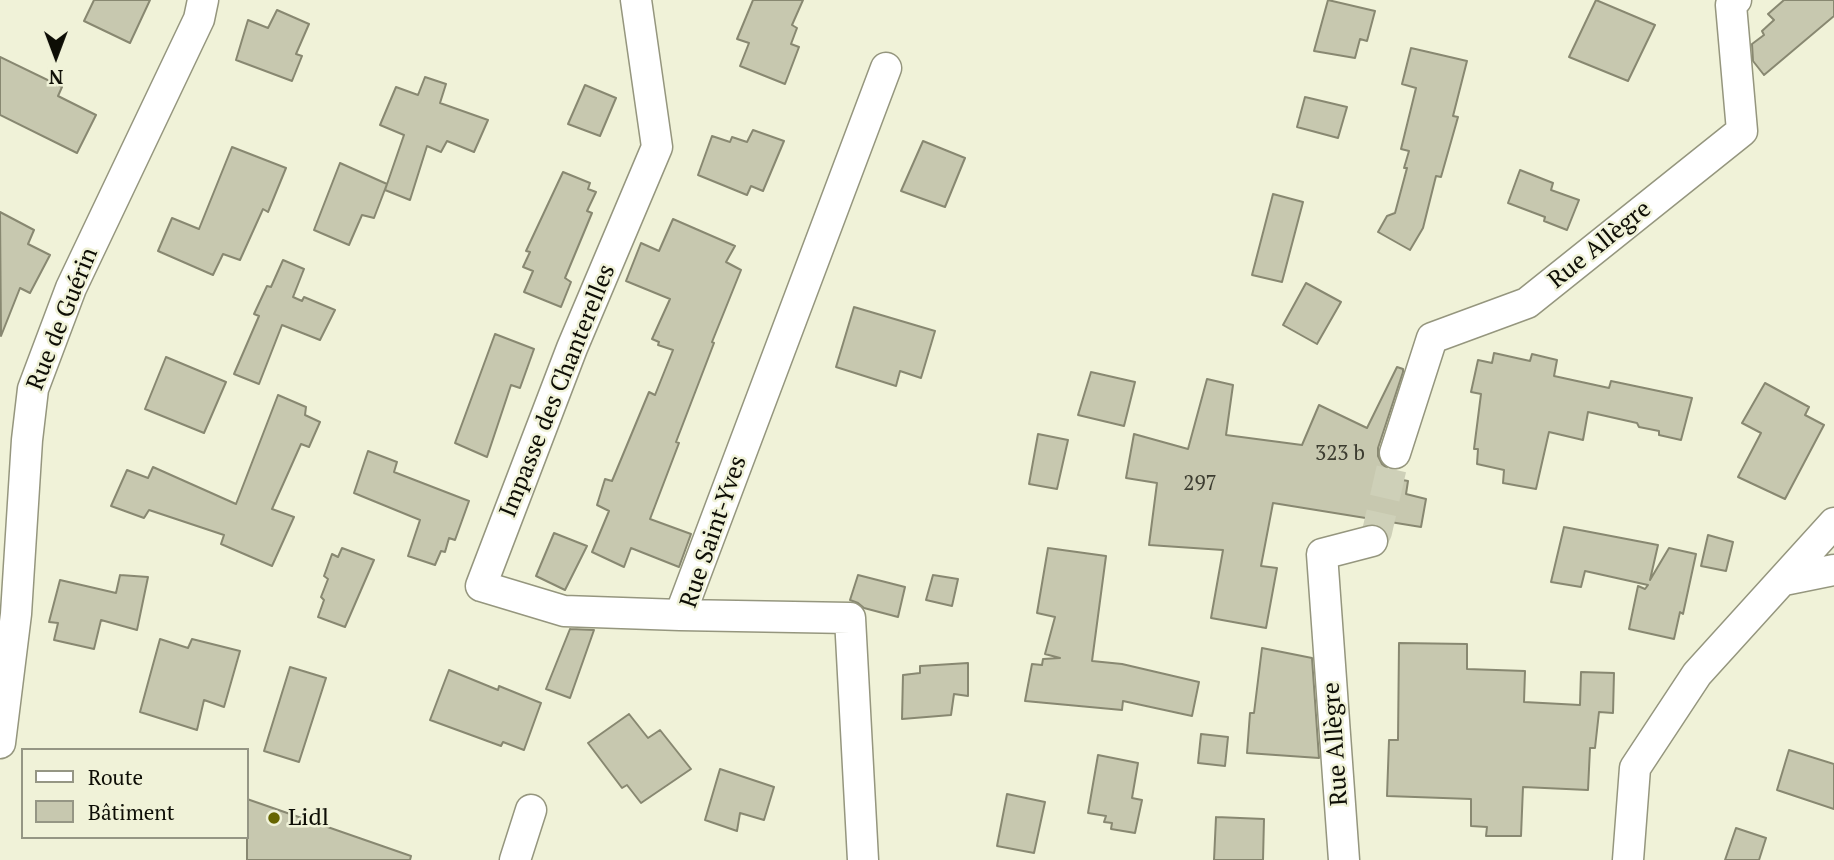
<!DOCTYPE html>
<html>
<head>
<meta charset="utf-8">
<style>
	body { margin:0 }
	#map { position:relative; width:1834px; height:860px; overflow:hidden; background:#f0f2d8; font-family:"PT Serif",serif }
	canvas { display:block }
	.legend { position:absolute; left:21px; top:748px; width:228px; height:91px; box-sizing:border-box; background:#f0f2d8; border:2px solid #959684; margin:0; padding:9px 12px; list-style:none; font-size:21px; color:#0d0d05 }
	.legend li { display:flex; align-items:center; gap:14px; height:35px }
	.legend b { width:35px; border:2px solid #959684 }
	.north { position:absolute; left:21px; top:21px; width:70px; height:70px; -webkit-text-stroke:5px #f0f2d8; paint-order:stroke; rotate:180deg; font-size:19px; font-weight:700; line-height:28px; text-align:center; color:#0d0d05 }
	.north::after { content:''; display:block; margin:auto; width:24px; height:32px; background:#0d0d05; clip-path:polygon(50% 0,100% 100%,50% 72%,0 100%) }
</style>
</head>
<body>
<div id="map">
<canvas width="1834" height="860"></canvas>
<ul class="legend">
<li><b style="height:9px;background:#fff"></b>Route</li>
<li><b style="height:19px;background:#c7c8af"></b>Bâtiment</li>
</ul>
<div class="north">N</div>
</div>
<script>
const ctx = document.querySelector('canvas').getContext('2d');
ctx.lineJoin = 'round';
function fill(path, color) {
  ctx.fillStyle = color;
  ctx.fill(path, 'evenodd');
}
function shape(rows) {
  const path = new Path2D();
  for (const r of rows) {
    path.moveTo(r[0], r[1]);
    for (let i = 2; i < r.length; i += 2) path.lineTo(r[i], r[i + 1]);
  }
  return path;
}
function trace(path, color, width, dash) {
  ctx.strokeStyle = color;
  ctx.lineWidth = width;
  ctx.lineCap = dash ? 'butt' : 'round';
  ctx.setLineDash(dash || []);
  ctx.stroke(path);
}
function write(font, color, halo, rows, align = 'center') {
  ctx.font = font + ' "PT Serif",serif';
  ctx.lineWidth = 5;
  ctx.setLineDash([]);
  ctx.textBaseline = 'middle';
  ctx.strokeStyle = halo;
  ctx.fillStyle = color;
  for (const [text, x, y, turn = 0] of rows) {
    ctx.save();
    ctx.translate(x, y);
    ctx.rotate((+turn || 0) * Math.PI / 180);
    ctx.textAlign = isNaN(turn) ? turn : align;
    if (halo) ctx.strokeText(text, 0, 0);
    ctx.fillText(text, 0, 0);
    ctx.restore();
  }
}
const building = shape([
	[94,0,150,0,130,43,84,21,94,0],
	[753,0,803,0,792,25,797,28,791,44,799,47,785,84,740,66,749,43,737,39,753,0],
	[1328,0,1375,11,1367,41,1360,39,1355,58,1314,51,1328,0],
	[1596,0,1655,25,1628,81,1569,57,1596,0],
	[1784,0,1834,0,1834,16,1764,75,1753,61,1752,44,1764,35,1762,31,1774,20,1768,14,1784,0],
	[277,10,309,24,296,54,302,56,292,81,236,60,248,20,268,28,277,10],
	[1411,48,1467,61,1453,116,1458,117,1441,177,1436,176,1423,228,1410,250,1378,232,1387,216,1395,213,1407,168,1404,168,1409,151,1401,149,1416,88,1402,84,1411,48],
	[0,57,62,87,58,96,96,115,77,153,0,115,0,57],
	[425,77,446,84,440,103,488,120,474,152,447,141,441,152,427,146,410,200,385,190,404,135,380,125,396,87,418,95,425,77],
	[585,85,616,98,600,136,568,124,585,85],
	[1305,97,1347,107,1338,138,1297,127,1305,97],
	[753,130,784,141,763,191,751,186,747,195,698,175,712,136,730,142,732,137,747,142,753,130],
	[923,141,965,158,945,207,901,191,923,141],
	[232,147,286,168,268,212,263,209,240,260,223,254,213,275,158,251,172,218,199,229,232,147],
	[340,163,387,184,374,218,362,215,349,245,314,230,340,163],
	[1520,170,1553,183,1551,190,1579,200,1567,230,1544,221,1545,217,1508,203,1520,170],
	[563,172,590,183,588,189,596,192,587,211,592,213,565,278,571,282,561,307,524,292,533,271,523,267,530,252,526,251,563,172],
	[1273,194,1303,202,1282,282,1252,275,1273,194],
	[0,212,34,230,28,244,50,255,30,293,20,288,1,336,0,212],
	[673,219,735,246,726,262,741,270,712,342,714,343,676,442,679,443,650,519,691,534,679,567,631,548,624,567,592,552,609,511,597,505,605,479,612,481,649,392,655,395,673,350,658,345,659,342,652,339,670,299,626,281,641,243,659,251,673,219],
	[283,260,304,269,293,297,302,301,304,297,335,310,320,340,282,325,259,384,234,374,259,316,254,314,267,286,271,287,283,260],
	[1306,283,1341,302,1317,344,1283,325,1306,283],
	[854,307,935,331,921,378,900,371,896,386,836,367,854,307],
	[495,334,534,349,520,388,511,385,487,457,455,443,495,334],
	[1494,353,1530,361,1532,354,1557,360,1554,376,1609,388,1611,381,1692,398,1681,440,1659,435,1659,431,1639,427,1637,423,1588,412,1583,440,1549,432,1536,489,1503,483,1504,470,1477,464,1478,449,1474,449,1481,394,1471,392,1478,360,1492,363,1494,353],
	[166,357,226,382,204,433,145,409,166,357],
	[1397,367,1403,369,1403,372,1378,448,1378,456,1382,464,1387,468,1386,477,1408,481,1406,494,1426,499,1421,527,1273,503,1261,566,1277,568,1266,628,1211,618,1223,550,1149,545,1157,483,1126,478,1134,434,1188,449,1207,379,1233,385,1226,435,1302,445,1319,405,1367,428,1397,367],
	[1091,372,1135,382,1124,426,1078,415,1091,372],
	[1765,383,1809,407,1805,415,1824,425,1785,499,1738,477,1761,433,1742,423,1765,383],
	[278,395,306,407,305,415,320,422,309,447,301,444,272,509,294,517,272,566,221,544,224,535,149,510,144,518,111,506,127,470,148,478,153,467,236,504,278,395],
	[1038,434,1068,440,1057,489,1029,484,1038,434],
	[368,451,397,462,394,472,469,501,455,540,449,538,445,552,441,551,435,565,408,556,420,520,354,493,368,451],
	[1564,527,1658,545,1650,580,1669,548,1696,554,1683,614,1680,612,1674,639,1629,629,1638,586,1645,589,1648,585,1585,571,1581,587,1551,582,1564,527],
	[554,533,587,546,565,590,536,576,554,533],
	[1708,535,1733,542,1726,571,1701,566,1708,535],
	[342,548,374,560,345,627,318,617,324,600,321,597,328,579,324,576,332,554,338,557,342,548],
	[1048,548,1106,556,1092,661,1122,664,1199,682,1192,716,1123,701,1122,710,1025,701,1032,664,1042,665,1043,659,1060,658,1045,654,1055,617,1037,613,1048,548],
	[120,575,148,577,137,630,101,620,94,649,54,640,58,623,49,622,60,580,116,593,120,575],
	[858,575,905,587,898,617,864,608,858,603,850,600,858,575],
	[933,575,958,579,952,606,926,600,933,575],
	[570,629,594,630,570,698,546,689,570,629],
	[160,639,188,648,192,639,240,651,224,707,204,700,197,730,140,712,160,639],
	[1399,643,1467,644,1467,669,1525,671,1524,702,1580,705,1581,672,1614,673,1613,713,1599,712,1595,748,1590,748,1588,790,1523,787,1521,836,1486,836,1487,827,1471,826,1471,799,1387,796,1389,740,1398,740,1399,643],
	[1262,648,1312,658,1319,758,1247,753,1250,713,1254,713,1262,648],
	[968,663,968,696,954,694,951,715,902,719,903,675,920,673,920,666,968,663],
	[290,667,326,678,299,762,264,751,290,667],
	[449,670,498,690,499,686,541,703,524,750,503,742,501,746,430,720,449,670],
	[629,714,648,738,660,730,691,769,641,803,627,785,622,788,588,743,629,714],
	[1201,734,1228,737,1225,766,1198,763,1201,734],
	[1789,750,1834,764,1834,809,1777,790,1789,750],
	[1098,755,1138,763,1132,798,1142,800,1135,833,1111,829,1112,823,1104,822,1106,816,1088,813,1098,755],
	[720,769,774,787,764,820,740,813,737,831,705,820,720,769],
	[1007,794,1045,802,1034,853,997,846,1007,794],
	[247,799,411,856,410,860,247,860,247,799],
	[1216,817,1264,819,1263,860,1214,860,1216,817],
	[1736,828,1766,838,1759,860,1725,860,1736,828]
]);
fill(building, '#c7c8af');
trace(building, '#888871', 2);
trace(shape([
	[1372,541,1377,532,1395,453]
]), '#ced0b8', 30, [30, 15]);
const minor = shape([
	[636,0,657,147,572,348,481,586,564,611,680,615],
	[1395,453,1432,338,1527,303,1742,131,1731,5,1736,0],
	[1784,580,1834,570],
	[0,743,16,614,27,440,33,389,71,288,199,19,203,0],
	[515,860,531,810],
	[863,860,850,618,680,615,886,68],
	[1344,860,1322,554,1372,541],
	[1628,860,1635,768,1697,674,1834,523]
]);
trace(minor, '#95967e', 33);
trace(minor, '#fff', 30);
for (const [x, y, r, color] of [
	[274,818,7,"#666500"]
]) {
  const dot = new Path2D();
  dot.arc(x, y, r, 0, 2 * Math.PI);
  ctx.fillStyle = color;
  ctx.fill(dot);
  trace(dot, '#f0f2d8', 2.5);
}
write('21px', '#3c3c30', null, [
	["323 b",1340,454],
	["297",1200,484]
]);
write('24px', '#0d0d05', '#f0f2d8', [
	["Rue Allègre",1600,245,-39],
	["Rue de Guérin",63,319,-68],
	["Impasse des Chanterelles",558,391,-68],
	["Rue Saint-Yves",714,532,-71],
	["Rue Allègre",1336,744,-94]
]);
write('24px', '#0d0d05', '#f0f2d8', [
	["Lidl",288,818]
], 'left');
</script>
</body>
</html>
